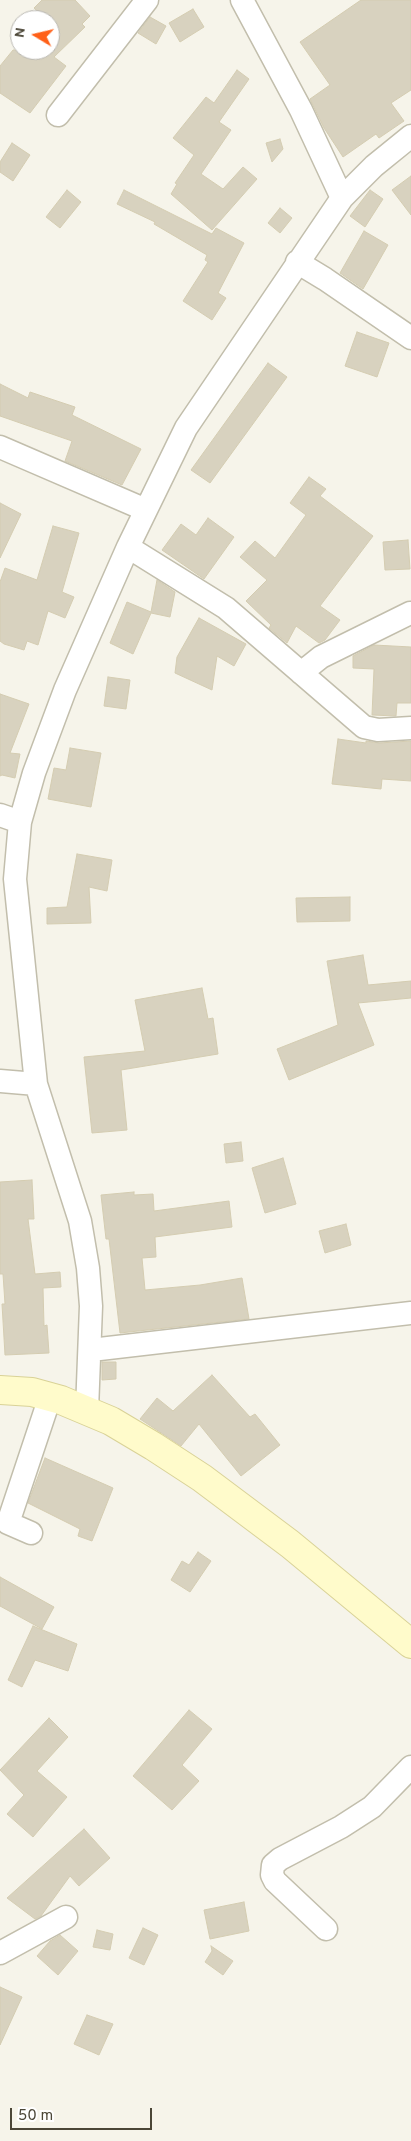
<!DOCTYPE html>
<html>
<head>
<meta charset="utf-8">
<style>
	body { margin:0 }
	#map { position:relative; width:411px; height:2141px; overflow:hidden; background:#f6f4ea; font-family:Overpass,sans-serif }
	canvas { display:block }
	.north { position:absolute; left:10px; top:10px; width:50px; height:50px; box-sizing:border-box; background:#fff; border:1px solid #b7b5af; border-radius:50%; rotate:279deg; font-size:14px; font-weight:700; line-height:20px; text-align:center; color:#4b4637 }
	.north::after { content:''; display:block; margin:auto; width:18px; height:22px; background:#ff6018; clip-path:polygon(50% 0,100% 100%,50% 72%,0 100%) }
	.scale { position:absolute; left:10px; top:2108px; width:142px; height:22px; box-sizing:border-box; border:2px solid #4b4637; border-top:0; padding-left:6px; font-size:15px; line-height:18px; white-space:nowrap; color:#4b4637; -webkit-text-stroke:4px #fff; paint-order:stroke }
</style>
</head>
<body>
<div id="map">
<canvas width="411" height="2141"></canvas>
<div class="north">N</div>
<div class="scale">50 m</div>
</div>
<script>
const ctx = document.querySelector('canvas').getContext('2d');
ctx.lineJoin = 'round';
function fill(path, color) {
  ctx.fillStyle = color;
  ctx.fill(path, 'evenodd');
}
function shape(rows) {
  const path = new Path2D();
  for (const r of rows) {
    path.moveTo(r[0], r[1]);
    for (let i = 2; i < r.length; i += 2) path.lineTo(r[i], r[i + 1]);
  }
  return path;
}
function trace(path, color, width, dash) {
  ctx.strokeStyle = color;
  ctx.lineWidth = width;
  ctx.lineCap = dash ? 'butt' : 'round';
  ctx.setLineDash(dash || []);
  ctx.stroke(path);
}
const building = shape([
	[42,0,75,0,90,16,82,24,85,27,54,57,66,66,30,113,0,93,0,66,13,50,46,50,50,53,50,20,47,20,34,8,42,0],
	[361,0,411,0,411,90,391,103,404,121,379,138,376,134,343,157,324,128,310,99,330,85,300,42,361,0],
	[193,9,204,27,180,42,169,23,193,9],
	[150,17,166,26,156,44,138,33,150,17],
	[237,70,249,79,219,122,231,130,201,174,223,189,243,167,257,179,212,230,171,194,177,184,175,183,194,155,173,138,206,97,214,103,237,70],
	[280,139,283,149,272,162,266,143,280,139],
	[12,143,30,155,13,181,0,172,0,162,12,143],
	[411,176,411,215,392,190,411,176],
	[67,190,81,202,60,228,46,217,67,190],
	[124,190,212,234,216,228,244,243,218,293,226,298,212,320,183,301,208,262,205,260,207,255,154,224,155,222,117,204,124,190],
	[370,190,383,199,365,227,350,216,370,190],
	[280,208,292,218,280,233,268,223,280,208],
	[364,231,388,245,363,289,340,273,364,231],
	[357,332,389,343,377,377,345,366,357,332],
	[268,363,287,377,210,483,191,470,268,363],
	[0,384,28,398,30,392,75,407,72,415,141,449,122,485,65,461,72,441,0,416,0,384],
	[309,477,326,489,320,496,373,536,320,606,340,620,325,640,319,643,296,626,287,643,269,628,271,625,246,601,267,580,240,557,255,541,275,558,306,515,290,503,309,477],
	[0,503,21,514,0,558,0,503],
	[208,518,234,537,204,579,162,550,181,524,196,535,208,518],
	[53,526,79,533,62,592,74,597,65,618,48,611,38,645,27,641,24,650,4,644,0,641,0,582,5,568,37,580,53,526],
	[408,540,410,569,385,570,383,542,408,540],
	[157,580,175,592,170,617,151,613,133,654,110,643,127,602,151,612,157,580],
	[199,618,246,644,234,666,217,656,212,690,175,673,177,657,199,618],
	[374,645,411,647,411,703,397,703,396,716,372,715,374,669,353,668,353,656,374,645],
	[108,677,130,680,126,709,104,706,108,677],
	[0,694,29,704,10,753,20,754,15,778,2,775,0,776,0,694],
	[338,739,366,743,366,741,379,743,411,741,411,781,382,779,381,789,332,784,338,739],
	[70,748,101,753,91,807,48,799,54,768,66,770,70,748],
	[77,854,112,860,107,891,89,887,91,923,47,924,47,908,67,907,77,854],
	[350,897,350,921,297,922,296,898,350,897],
	[363,955,368,985,411,981,411,998,358,1003,374,1045,289,1080,277,1049,338,1025,327,961,363,955],
	[202,988,208,1019,213,1018,218,1054,121,1070,127,1130,92,1133,84,1057,145,1051,135,1000,202,988],
	[241,1142,243,1161,226,1163,224,1144,241,1142],
	[283,1158,296,1204,265,1213,252,1168,283,1158],
	[32,1180,34,1219,28,1219,35,1274,60,1272,61,1287,43,1288,44,1326,47,1325,49,1353,5,1355,2,1304,5,1304,3,1274,0,1274,0,1182,32,1180],
	[134,1192,134,1195,153,1194,154,1211,229,1201,232,1227,155,1237,156,1257,142,1258,145,1290,200,1285,242,1278,249,1319,120,1333,109,1239,106,1239,101,1195,134,1192],
	[346,1224,351,1245,325,1253,319,1231,346,1224],
	[102,1362,116,1362,116,1379,102,1380,102,1362],
	[212,1375,250,1417,255,1414,280,1445,241,1476,199,1424,181,1446,140,1419,157,1398,173,1411,212,1375],
	[45,1458,113,1488,92,1541,78,1536,80,1529,28,1503,45,1458],
	[198,1552,211,1561,190,1592,171,1580,182,1561,189,1565,198,1552],
	[0,1577,54,1607,42,1629,0,1606,0,1577],
	[33,1626,77,1644,68,1671,35,1660,22,1687,8,1680,33,1626],
	[189,1710,212,1729,182,1765,199,1781,172,1810,133,1776,189,1710],
	[49,1718,68,1737,37,1771,67,1797,33,1837,7,1814,24,1795,0,1770,49,1718],
	[84,1829,110,1858,79,1886,70,1876,41,1916,35,1919,7,1898,84,1829],
	[244,1902,249,1931,210,1939,204,1910,244,1902],
	[143,1928,158,1935,144,1965,129,1958,143,1928],
	[97,1930,113,1934,110,1950,93,1947,97,1930],
	[60,1935,78,1951,58,1975,37,1956,50,1941,60,1935],
	[211,1946,233,1961,223,1975,205,1962,212,1951,211,1946],
	[0,1987,22,1997,0,2045,0,1987],
	[87,2015,113,2024,99,2055,74,2044,87,2015]
]);
fill(building, '#d8d2bf');
trace(building, '#d4ccb1', 1);
const street = shape([
	[242,0,301,110,342,198],
	[58,115,147,0],
	[297,262,325,279,411,338],
	[0,447,146,510],
	[128,547,226,608,364,727,378,730,411,728],
	[301,673,321,657,410,613],
	[0,815,20,822],
	[0,1081,36,1084],
	[91,1350,411,1313],
	[87,1410,91,1306,88,1268,80,1221,36,1084,15,879,20,822,34,773,65,690,128,547,186,428,342,198,374,166,411,136],
	[31,1533,8,1523,50,1397],
	[326,1929,275,1881,272,1875,273,1865,280,1859,341,1827,372,1807,411,1767],
	[0,1953,66,1917]
]);
const secondary = shape([
	[0,1390,32,1392,61,1400,111,1421,153,1446,202,1478,290,1544,411,1644]
]);
trace(street, '#c2beac', 25);
trace(secondary, '#d9d297', 30);
trace(street, '#fff', 22);
trace(secondary, '#fffbcb', 28);
</script>
</body>
</html>
